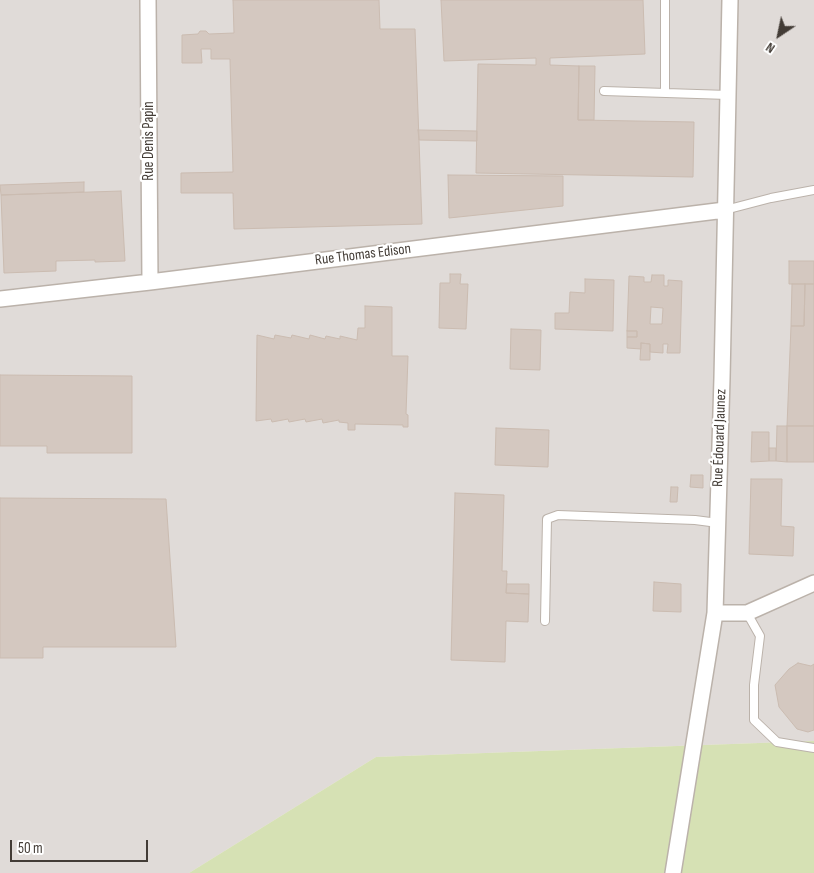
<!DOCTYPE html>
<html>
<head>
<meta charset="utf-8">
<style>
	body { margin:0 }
	#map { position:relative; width:814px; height:873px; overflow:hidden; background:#f1ece7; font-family:"Sofia Sans Condensed",sans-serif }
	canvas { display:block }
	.north { position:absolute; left:754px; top:10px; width:50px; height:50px; -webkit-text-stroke:4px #fff; paint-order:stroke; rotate:214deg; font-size:14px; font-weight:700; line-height:20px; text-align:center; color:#433c36 }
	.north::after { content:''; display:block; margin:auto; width:18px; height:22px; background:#433c36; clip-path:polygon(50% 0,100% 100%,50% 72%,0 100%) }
	.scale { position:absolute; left:10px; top:840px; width:138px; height:22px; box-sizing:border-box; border:2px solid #433c36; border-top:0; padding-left:6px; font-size:15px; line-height:18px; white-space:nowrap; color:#433c36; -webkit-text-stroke:4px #fff; paint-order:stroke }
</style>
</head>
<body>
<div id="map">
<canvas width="814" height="873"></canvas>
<div class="north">N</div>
<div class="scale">50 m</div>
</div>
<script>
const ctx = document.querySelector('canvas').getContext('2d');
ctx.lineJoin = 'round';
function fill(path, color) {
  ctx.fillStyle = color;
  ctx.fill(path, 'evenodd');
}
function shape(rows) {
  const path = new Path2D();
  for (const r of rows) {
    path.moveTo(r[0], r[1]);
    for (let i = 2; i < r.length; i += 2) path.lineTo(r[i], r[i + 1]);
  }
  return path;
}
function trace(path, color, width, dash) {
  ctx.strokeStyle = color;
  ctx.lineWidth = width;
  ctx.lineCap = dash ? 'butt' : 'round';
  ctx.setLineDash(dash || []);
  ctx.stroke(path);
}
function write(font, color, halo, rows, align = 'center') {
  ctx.font = font + ' "Sofia Sans Condensed",sans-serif';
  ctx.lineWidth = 4.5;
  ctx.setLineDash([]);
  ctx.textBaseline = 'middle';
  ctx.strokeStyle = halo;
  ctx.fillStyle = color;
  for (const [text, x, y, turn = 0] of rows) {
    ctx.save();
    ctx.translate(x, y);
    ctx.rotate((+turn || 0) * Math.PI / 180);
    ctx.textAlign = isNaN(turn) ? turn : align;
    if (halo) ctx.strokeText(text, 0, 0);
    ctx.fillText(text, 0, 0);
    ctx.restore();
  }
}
fill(shape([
	[0,0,814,0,814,741,376,757,189,873,0,873]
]), '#e0dbd8');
fill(shape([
	[814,741,814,873,189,873,376,757]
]), '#d6e1b4');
const building = shape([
	[233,0,379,0,380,29,415,29,422,224,234,229,233,193,181,193,181,173,233,172,230,59,211,59,211,49,201,49,202,63,182,63,182,35,198,34,200,31,206,31,209,34,234,33,233,0],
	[441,0,643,0,645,54,550,58,550,65,579,66,578,120,694,122,693,177,476,173,478,64,536,65,536,58,444,61,441,0],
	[579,66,595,66,594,120,578,120,579,66],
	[418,130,477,131,477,141,419,140,418,130],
	[448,175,563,176,563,206,449,218,448,175],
	[84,182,84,192,1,195,0,185,84,182],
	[121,191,125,261,95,262,95,260,56,261,56,271,4,273,1,195,121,191],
	[789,261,814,261,814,284,789,284,789,261],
	[450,274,461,274,460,284,468,284,466,329,439,328,440,283,450,283,450,274],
	[652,275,664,275,664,286,668,286,668,280,682,281,680,353,667,353,668,344,663,344,663,353,650,352,650,344,641,343,641,349,627,348,627,337,637,337,637,331,627,331,629,276,644,277,644,282,651,282,652,275],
	[651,307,663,308,662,324,650,324,651,307],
	[585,279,614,280,613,331,555,329,555,313,569,313,570,292,585,293,585,279],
	[792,284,805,284,804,326,791,326,792,284],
	[805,284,814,284,814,426,787,426,791,326,804,326,805,284],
	[365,306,392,307,392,356,408,356,406,414,408,415,408,427,403,427,403,425,355,424,355,430,348,430,348,423,339,422,339,420,323,423,322,419,306,422,305,419,289,422,288,419,272,422,271,419,256,421,257,335,274,339,275,335,291,338,292,335,309,339,310,335,325,339,326,336,340,339,340,336,357,340,358,328,365,328,365,306],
	[511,329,541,330,540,370,510,369,511,329],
	[627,331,637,331,637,337,627,337,627,331],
	[641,343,650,344,650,360,640,360,641,343],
	[0,375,132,376,132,453,47,453,47,446,0,446,0,375],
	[777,426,787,426,787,462,776,461,777,426],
	[787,426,814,426,814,462,787,462,787,426],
	[496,428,549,430,548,467,495,465,496,428],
	[752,432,769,432,769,461,751,462,752,432],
	[769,448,776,448,776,461,769,461,769,448],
	[691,475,703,475,703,488,690,487,691,475],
	[751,479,782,479,781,526,794,527,793,556,749,554,751,479],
	[671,487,678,487,677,502,670,502,671,487],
	[455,493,504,495,502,571,507,571,506,593,529,594,528,622,506,621,505,662,451,660,455,493],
	[0,498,166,499,176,647,43,647,43,658,0,658,0,498],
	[654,582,681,584,681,612,653,611,654,582],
	[507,584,529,584,529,594,506,593,507,584],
	[798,663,811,666,814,664,814,730,808,732,797,729,779,707,775,685,789,669,798,663]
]);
fill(building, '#d4c8c0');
trace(building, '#cbbcb1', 1);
const service = shape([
	[665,0,665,93],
	[604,91,728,95],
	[725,210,771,198,814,190],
	[747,613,760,636,754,685,754,720,777,742,814,748],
	[545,621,547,519,558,515,695,520,718,523]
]);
const minor = shape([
	[148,0,150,282],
	[0,299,150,282,725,210],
	[715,613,747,613,814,583],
	[673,873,715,613,722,378,730,0]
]);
trace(service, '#bbb2aa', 10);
trace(minor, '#bbb2aa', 18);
trace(service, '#fff', 8);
trace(minor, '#fff', 15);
write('15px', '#433c36', '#fff', [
	["Rue Denis Papin",149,141,-90],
	["Rue Thomas Edison",363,255,-7],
	["Rue Édouard Jaunez",720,438,-88]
]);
</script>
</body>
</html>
